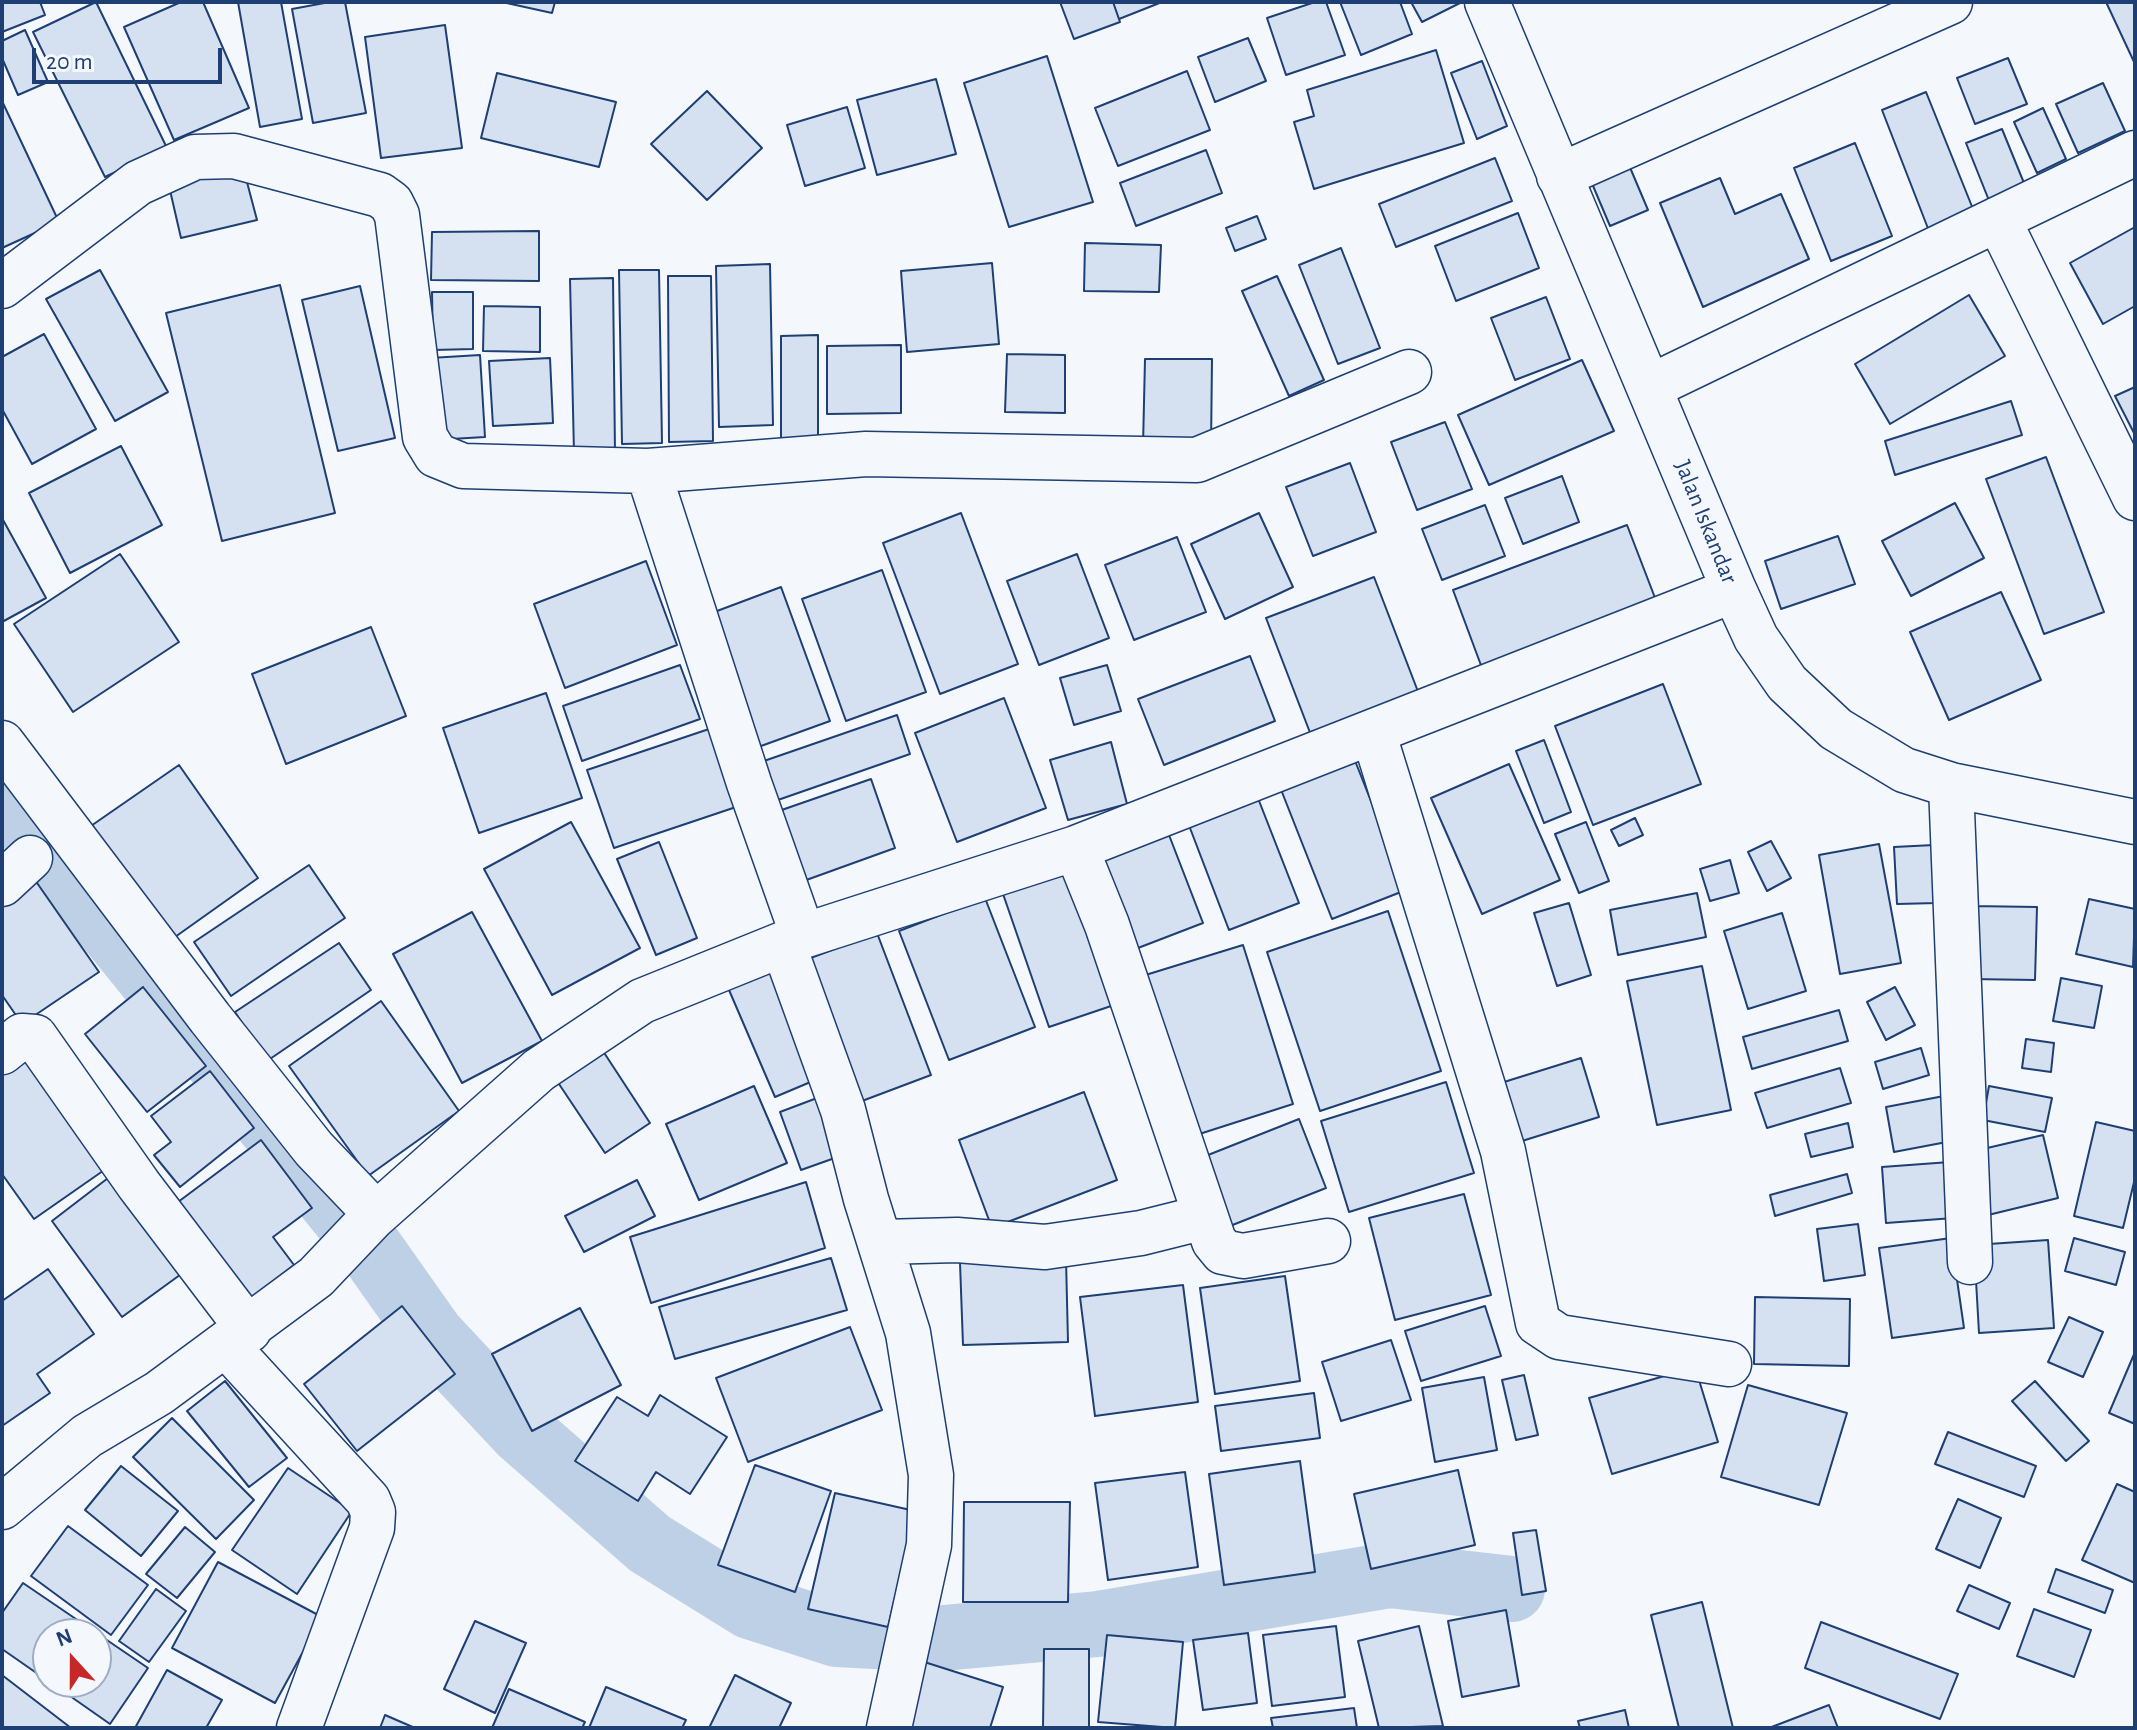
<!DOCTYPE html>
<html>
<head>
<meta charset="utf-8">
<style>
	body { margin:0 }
	#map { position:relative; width:2137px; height:1730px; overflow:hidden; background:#f4f7fb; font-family:"Alegreya Sans",sans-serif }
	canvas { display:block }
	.frame { position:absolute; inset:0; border:4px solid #1d3f73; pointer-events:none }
	.north { position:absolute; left:32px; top:1618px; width:80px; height:80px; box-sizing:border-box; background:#f4f7fb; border:2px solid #9eadc5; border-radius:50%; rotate:339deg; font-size:22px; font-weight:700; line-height:32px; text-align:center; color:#1d3f73 }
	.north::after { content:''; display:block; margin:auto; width:28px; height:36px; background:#c62828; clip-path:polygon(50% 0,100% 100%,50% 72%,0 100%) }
	.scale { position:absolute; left:32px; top:48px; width:190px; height:36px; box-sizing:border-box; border:4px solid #1d3f73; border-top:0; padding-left:10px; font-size:24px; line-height:28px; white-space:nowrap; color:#1d3f73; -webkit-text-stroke:6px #f4f7fb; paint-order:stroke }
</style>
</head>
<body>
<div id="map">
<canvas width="2137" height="1730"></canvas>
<div class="frame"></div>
<div class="north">N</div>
<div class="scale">20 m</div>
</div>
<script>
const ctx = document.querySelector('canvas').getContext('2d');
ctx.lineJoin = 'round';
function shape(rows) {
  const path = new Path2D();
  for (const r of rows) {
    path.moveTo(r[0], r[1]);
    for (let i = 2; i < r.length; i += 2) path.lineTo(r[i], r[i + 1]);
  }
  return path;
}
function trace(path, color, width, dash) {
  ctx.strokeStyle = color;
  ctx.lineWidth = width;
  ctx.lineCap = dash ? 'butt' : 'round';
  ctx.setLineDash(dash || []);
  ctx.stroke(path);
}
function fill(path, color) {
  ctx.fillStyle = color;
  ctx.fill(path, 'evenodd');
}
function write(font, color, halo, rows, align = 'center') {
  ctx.font = font + ' "Alegreya Sans",sans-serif';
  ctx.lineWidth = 6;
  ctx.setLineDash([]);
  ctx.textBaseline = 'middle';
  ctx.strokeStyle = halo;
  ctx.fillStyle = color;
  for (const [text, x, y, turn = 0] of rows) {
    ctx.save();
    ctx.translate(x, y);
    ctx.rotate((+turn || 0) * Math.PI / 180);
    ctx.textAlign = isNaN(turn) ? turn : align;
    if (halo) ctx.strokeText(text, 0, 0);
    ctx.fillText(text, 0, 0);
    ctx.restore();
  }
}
trace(shape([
	[2,789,45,848,372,1251,432,1336,522,1432,650,1544,750,1606,837,1634,932,1639,1098,1624,1390,1575,1512,1589]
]), '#bed0e5', 66);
const building = shape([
	[2,2,40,2,45,15,2,32,2,2],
	[96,2,167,148,105,177,33,32,96,2],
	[181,2,203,2,249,108,174,140,124,27,181,2],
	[238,2,281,2,302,119,260,127,238,2],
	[330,2,345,2,366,113,313,123,292,9,330,2],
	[502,2,555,2,552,13,502,2],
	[1060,2,1113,2,1120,22,1074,39,1060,2],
	[1113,2,1162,2,1119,19,1113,2],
	[1315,2,1326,2,1345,55,1286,75,1267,18,1315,2],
	[1340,2,1400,2,1412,34,1361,55,1340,2],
	[1411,2,1462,2,1422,22,1411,2],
	[2106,2,2135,2,2135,64,2106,2],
	[445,25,462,148,381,158,365,37,445,25],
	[25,30,48,82,18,95,2,58,2,41,25,30],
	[1248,38,1266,81,1215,102,1198,57,1248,38],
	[1436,50,1464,143,1314,189,1294,122,1314,116,1307,90,1436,50],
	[1047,56,1093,202,1009,227,964,83,1047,56],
	[2008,58,2027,104,1975,124,1957,78,2008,58],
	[1482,61,1507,126,1477,139,1451,73,1482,61],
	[1187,71,1210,130,1118,166,1095,108,1187,71],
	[497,73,616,102,599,167,481,138,497,73],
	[936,79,956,154,877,175,857,100,936,79],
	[2103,83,2125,131,2078,153,2056,104,2103,83],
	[707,91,762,148,707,200,651,144,707,91],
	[1926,92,1975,214,1929,231,1882,110,1926,92],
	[2,101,59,222,2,248,2,101],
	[847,107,865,168,805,186,787,125,847,107],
	[2043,108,2066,159,2037,173,2014,122,2043,108],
	[2002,129,2026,188,1990,203,1966,143,2002,129],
	[1855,143,1892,236,1831,261,1794,168,1855,143],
	[1206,150,1222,193,1136,226,1120,183,1206,150],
	[1495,158,1512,201,1396,247,1379,204,1495,158],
	[1626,158,1648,210,1610,226,1588,174,1626,158],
	[243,167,257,220,181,238,169,186,243,167],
	[1720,178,1735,214,1781,194,1809,259,1703,307,1660,203,1720,178],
	[1518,213,1539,268,1456,301,1435,246,1518,213],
	[1257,216,1266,239,1235,251,1226,228,1257,216],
	[2135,227,2135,306,2103,324,2070,263,2135,227],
	[539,231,539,281,431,280,432,232,539,231],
	[1085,243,1161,245,1159,292,1084,291,1085,243],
	[1341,248,1380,348,1338,364,1299,265,1341,248],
	[992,263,999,344,907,352,901,271,992,263],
	[770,264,773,425,719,427,716,266,770,264],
	[100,270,168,392,115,421,46,299,100,270],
	[619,270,659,270,662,443,622,444,619,270],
	[668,276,711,276,713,441,669,442,668,276],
	[1277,276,1324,380,1289,396,1242,291,1277,276],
	[613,278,615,453,574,453,570,279,613,278],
	[280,285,335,513,222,541,166,313,280,285],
	[360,286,395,438,338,451,302,300,360,286],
	[432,292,473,292,473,349,433,350,432,292],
	[1969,295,2005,356,1890,424,1855,364,1969,295],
	[1546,297,1570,359,1515,380,1491,318,1546,297],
	[484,306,540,307,540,352,483,351,484,306],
	[44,334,96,429,32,464,2,409,2,357,44,334],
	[818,335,818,443,781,444,781,336,818,335],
	[901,345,901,413,827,414,827,346,901,345],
	[1007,354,1065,355,1065,413,1005,412,1007,354],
	[480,355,485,437,434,440,430,358,480,355],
	[550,358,553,423,493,426,489,361,550,358],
	[1145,359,1212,359,1211,447,1143,446,1145,359],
	[1582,360,1614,431,1489,485,1458,415,1582,360],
	[2135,387,2135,435,2115,396,2135,387],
	[2011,401,2022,435,1895,475,1885,441,2011,401],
	[1445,422,1472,489,1417,510,1391,442,1445,422],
	[121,446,162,525,70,573,29,493,121,446],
	[2046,457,2104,612,2044,634,1986,479,2046,457],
	[1350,463,1376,532,1313,556,1286,487,1350,463],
	[1562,476,1579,522,1523,544,1505,498,1562,476],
	[1955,503,1984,558,1911,596,1882,541,1955,503],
	[1485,505,1505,556,1442,580,1422,529,1485,505],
	[961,513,1018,664,940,694,883,543,961,513],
	[1259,513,1293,587,1225,619,1191,544,1259,513],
	[2,518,46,598,2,622,2,518],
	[1627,525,1657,603,1482,668,1453,590,1627,525],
	[1838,536,1855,584,1781,609,1765,561,1838,536],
	[1177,537,1206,612,1134,640,1105,565,1177,537],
	[120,554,179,642,73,712,14,624,120,554],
	[1077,554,1109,638,1039,665,1007,581,1077,554],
	[646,561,677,645,565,688,534,604,646,561],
	[882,570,926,692,846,721,802,599,882,570],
	[1374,577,1422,702,1314,743,1266,618,1374,577],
	[781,587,830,721,750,750,701,617,781,587],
	[2001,592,2041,680,1949,720,1910,632,2001,592],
	[371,627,406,716,286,764,252,674,371,627],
	[1250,656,1275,721,1164,765,1138,699,1250,656],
	[680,665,700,719,582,761,563,706,680,665],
	[1107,665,1121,711,1074,725,1060,678,1107,665],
	[1663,684,1701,784,1593,825,1555,726,1663,684],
	[546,693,582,798,479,833,443,728,546,693],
	[1004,698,1046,808,957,842,915,733,1004,698],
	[897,715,910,754,775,801,761,762,897,715],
	[715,727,742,805,614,848,587,770,715,727],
	[1544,740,1571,812,1544,823,1516,751,1544,740],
	[1111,742,1127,804,1068,820,1050,760,1111,742],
	[1352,753,1406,890,1332,919,1278,782,1352,753],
	[1509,764,1560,880,1482,914,1431,798,1509,764],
	[179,765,258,878,168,942,88,828,179,765],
	[871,779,895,848,798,883,773,813,871,779],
	[1254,788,1299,903,1229,930,1185,815,1254,788],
	[1635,818,1643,835,1619,846,1611,830,1635,818],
	[571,822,640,948,552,995,484,869,571,822],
	[1586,822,1609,881,1579,893,1555,834,1586,822],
	[1169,835,1203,923,1125,953,1092,865,1169,835],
	[1771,841,1791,878,1767,891,1748,852,1771,841],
	[659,842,697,938,656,955,617,859,659,842],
	[1879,844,1901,963,1840,974,1819,855,1879,844],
	[1934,845,1937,903,1897,904,1894,847,1934,845],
	[1730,860,1739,893,1710,901,1700,869,1730,860],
	[309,865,345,918,231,996,194,942,309,865],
	[1074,867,1120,1003,1049,1027,1002,891,1074,867],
	[35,880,99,972,22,1024,2,995,2,903,35,880],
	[1697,893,1706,937,1618,955,1610,910,1697,893],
	[985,898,1035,1027,949,1060,899,931,985,898],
	[2089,899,2135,909,2133,967,2076,954,2089,899],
	[1569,903,1591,975,1557,986,1534,913,1569,903],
	[1972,906,2037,907,2035,980,1970,979,1972,906],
	[1388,911,1441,1071,1320,1111,1267,952,1388,911],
	[472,912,542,1041,462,1083,393,954,472,912],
	[1782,913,1806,991,1748,1009,1724,931,1782,913],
	[877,933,931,1075,854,1104,800,962,877,933],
	[339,943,371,990,267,1061,235,1012,339,943],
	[1243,945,1293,1104,1190,1137,1139,977,1243,945],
	[771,963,820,1078,775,1097,726,983,771,963],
	[1702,966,1731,1110,1657,1125,1627,981,1702,966],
	[2061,978,2102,986,2094,1028,2053,1021,2061,978],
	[143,987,206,1066,147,1112,85,1034,143,987],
	[1895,987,1915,1025,1886,1040,1867,1002,1895,987],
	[381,1001,459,1111,368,1176,289,1066,381,1001],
	[1839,1010,1848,1041,1752,1069,1743,1037,1839,1010],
	[2026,1039,2054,1043,2051,1072,2022,1068,2026,1039],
	[601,1048,650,1123,605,1153,555,1078,601,1048],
	[1921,1048,1929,1075,1883,1089,1875,1062,1921,1048],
	[32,1055,110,1166,34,1219,2,1174,2,1075,32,1055],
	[1581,1058,1599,1117,1522,1141,1504,1082,1581,1058],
	[1840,1068,1851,1103,1767,1128,1755,1093,1840,1068],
	[210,1071,254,1128,180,1187,154,1155,171,1142,151,1116,210,1071],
	[1446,1082,1474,1173,1349,1212,1321,1121,1446,1082],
	[754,1086,787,1163,699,1200,666,1124,754,1086],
	[1989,1086,2052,1098,2045,1132,1983,1120,1989,1086],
	[1084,1092,1117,1180,992,1228,959,1140,1084,1092],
	[825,1095,846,1154,801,1170,780,1112,825,1095],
	[1944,1096,1952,1141,1894,1152,1886,1107,1944,1096],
	[1299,1119,1326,1188,1230,1226,1203,1157,1299,1119],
	[2096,1122,2135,1131,2135,1178,2123,1228,2074,1216,2096,1122],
	[1848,1123,1853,1147,1811,1157,1805,1134,1848,1123],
	[2043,1135,2058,1198,1984,1216,1970,1152,2043,1135],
	[261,1140,312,1208,273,1237,294,1265,246,1302,174,1205,261,1140],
	[1950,1162,1954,1218,1886,1223,1882,1167,1950,1162],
	[1847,1174,1852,1193,1775,1216,1770,1195,1847,1174],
	[112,1175,184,1272,122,1317,52,1221,112,1175],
	[637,1180,655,1216,584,1252,565,1216,637,1180],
	[806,1182,825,1248,651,1303,630,1237,806,1182],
	[1464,1194,1491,1295,1395,1320,1369,1218,1464,1194],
	[1858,1224,1865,1275,1824,1281,1817,1229,1858,1224],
	[1951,1238,1964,1328,1892,1338,1879,1248,1951,1238],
	[2074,1238,2125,1252,2116,1285,2065,1271,2074,1238],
	[2048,1240,2054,1328,1979,1333,1974,1245,2048,1240],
	[831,1258,847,1310,675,1359,659,1307,831,1258],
	[1066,1259,1068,1342,963,1345,960,1263,1066,1259],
	[48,1269,94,1334,37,1374,50,1393,2,1426,2,1301,48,1269],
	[1285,1276,1300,1381,1215,1394,1200,1288,1285,1276],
	[1183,1285,1198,1402,1095,1416,1080,1297,1183,1285],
	[1755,1297,1850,1299,1849,1366,1754,1364,1755,1297],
	[402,1306,455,1374,357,1451,304,1384,402,1306],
	[1485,1306,1501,1356,1421,1381,1405,1331,1485,1306],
	[580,1308,621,1385,532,1431,492,1354,580,1308],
	[2069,1317,2103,1332,2083,1377,2048,1362,2069,1317],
	[850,1327,882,1410,748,1462,716,1378,850,1327],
	[1391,1340,1411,1400,1341,1421,1322,1362,1391,1340],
	[2135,1352,2135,1424,2109,1413,2135,1352],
	[1695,1367,1718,1442,1612,1474,1589,1398,1695,1367],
	[1524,1375,1538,1435,1516,1440,1502,1380,1524,1375],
	[1484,1377,1497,1450,1435,1462,1422,1388,1484,1377],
	[225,1381,287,1458,249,1487,187,1411,225,1381],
	[2035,1381,2089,1441,2066,1461,2012,1401,2035,1381],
	[1748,1385,1847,1413,1819,1505,1721,1477,1748,1385],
	[1314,1393,1320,1438,1221,1451,1215,1406,1314,1393],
	[660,1395,727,1437,690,1494,656,1472,638,1501,575,1461,617,1397,648,1416,660,1395],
	[172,1418,254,1500,216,1539,133,1457,172,1418],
	[1948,1432,2036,1466,2024,1497,1935,1464,1948,1432],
	[1300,1461,1315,1572,1224,1585,1209,1474,1300,1461],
	[755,1465,831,1491,795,1592,718,1565,755,1465],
	[121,1466,178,1511,141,1556,85,1510,121,1466],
	[288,1468,352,1511,297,1594,232,1550,288,1468],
	[1458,1470,1475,1545,1371,1569,1354,1494,1458,1470],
	[1185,1472,1198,1567,1108,1580,1095,1483,1185,1472],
	[2117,1484,2135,1492,2135,1583,2082,1560,2117,1484],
	[835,1493,915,1511,888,1627,808,1609,835,1493],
	[1958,1499,2001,1518,1980,1568,1936,1549,1958,1499],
	[964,1502,1070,1502,1068,1602,963,1602,964,1502],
	[68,1526,148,1585,111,1635,31,1576,68,1526],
	[185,1527,215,1552,177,1598,146,1574,185,1527],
	[1536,1530,1546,1591,1522,1595,1513,1533,1536,1530],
	[218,1562,322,1617,275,1703,172,1648,218,1562],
	[2056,1569,2113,1590,2105,1613,2048,1592,2056,1569],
	[23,1583,148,1668,110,1724,50,1682,96,1682,96,1634,48,1634,48,1681,2,1649,2,1613,23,1583],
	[1969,1585,2010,1603,1999,1629,1957,1611,1969,1585],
	[156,1589,186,1611,149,1662,119,1641,156,1589],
	[1702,1602,1733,1728,1679,1728,1651,1615,1702,1602],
	[2034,1609,2091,1630,2074,1677,2017,1656,2034,1609],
	[1506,1610,1519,1686,1462,1697,1448,1621,1506,1610],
	[475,1621,526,1643,495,1713,444,1689,475,1621],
	[1821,1622,1958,1674,1940,1719,1805,1668,1821,1622],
	[1336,1626,1345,1697,1272,1706,1263,1635,1336,1626],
	[1419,1626,1443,1726,1379,1728,1358,1641,1419,1626],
	[1248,1633,1257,1703,1203,1710,1193,1640,1248,1633],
	[1107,1635,1183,1642,1175,1728,1098,1722,1107,1635],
	[1044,1649,1089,1649,1089,1728,1043,1728,1044,1649],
	[918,1660,1003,1687,990,1728,896,1728,918,1660],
	[167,1670,222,1700,206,1728,135,1728,167,1670],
	[2,1675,71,1728,2,1728,2,1675],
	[735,1675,791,1703,779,1728,709,1728,735,1675],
	[606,1687,686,1720,682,1728,589,1728,606,1687],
	[509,1689,585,1722,582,1728,492,1728,509,1689],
	[1829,1705,1838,1728,1769,1728,1829,1705],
	[1354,1708,1357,1728,1273,1728,1271,1718,1354,1708],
	[1625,1710,1629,1728,1580,1728,1578,1721,1625,1710],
	[385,1715,415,1728,380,1728,385,1715]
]);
fill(building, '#d5e0f0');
trace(building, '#1d3f73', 2);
const minor = shape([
	[1487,2,1734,590,1756,638,1787,683,1836,729,1904,770,1951,785,2135,822],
	[1559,176,1950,2],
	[1998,219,2135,498],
	[2,286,138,183,195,157,234,156,380,195,391,203,397,215,425,437,436,455,463,466,648,471,866,454,1197,460,1409,372],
	[1650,387,2135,153],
	[648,471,749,783,803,936],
	[1373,732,1503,1151,1538,1323,1559,1337,1729,1364],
	[2,743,210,1018,314,1149,376,1214],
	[1951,785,1970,1262],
	[1076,848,1107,925,1214,1241,1223,1252,1243,1256,1328,1241],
	[2,884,30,858],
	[783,944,843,1110,866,1199,908,1333,931,1475,929,1545,889,1728],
	[2,1052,22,1036,35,1037,139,1185,249,1330],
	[882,1242,957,1240,1045,1247,1141,1233,1205,1217],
	[226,1345,368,1500,373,1512,372,1528,299,1728],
	[2,1507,87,1436,159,1393,316,1277,372,1218,539,1070,642,1001,803,936,1076,848,1734,590]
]);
trace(minor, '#1d3f73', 47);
trace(minor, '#f4f7fb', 44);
write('24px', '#1d3f73', '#f4f7fb', [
	["Jalan Iskandar",1706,522,68]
]);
</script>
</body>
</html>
